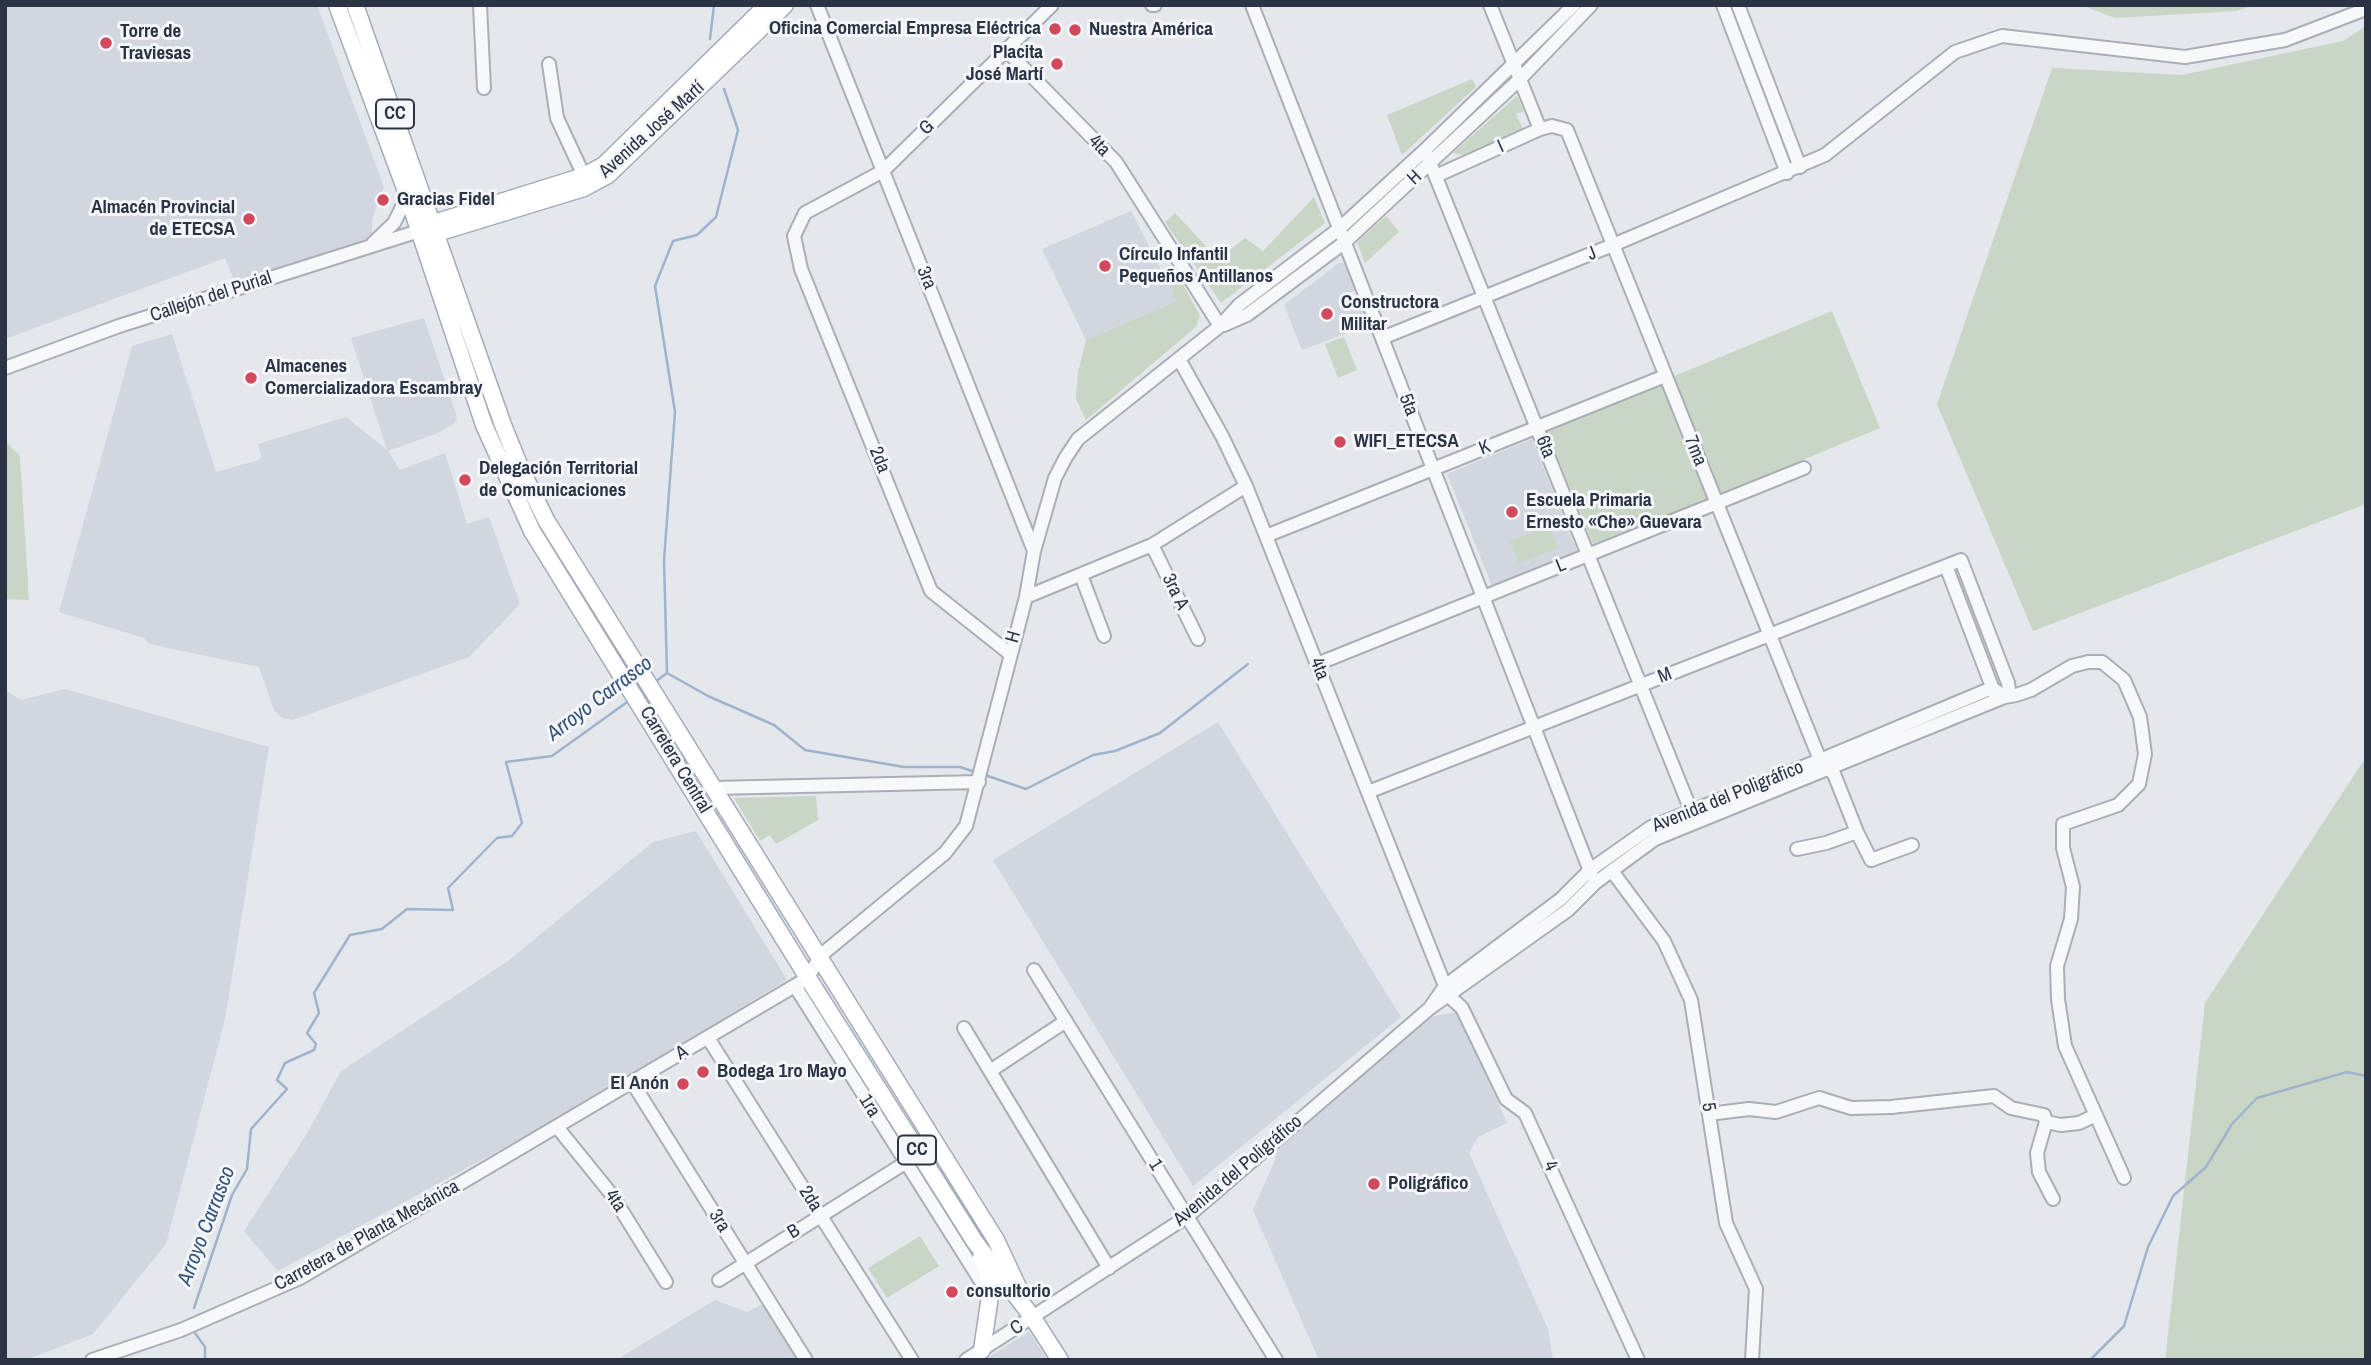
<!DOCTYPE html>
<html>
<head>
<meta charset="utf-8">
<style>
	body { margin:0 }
	#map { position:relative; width:2371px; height:1365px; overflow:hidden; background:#e4e7ec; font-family:"Archivo Narrow",sans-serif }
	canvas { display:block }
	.frame { position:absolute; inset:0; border:7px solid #2b3445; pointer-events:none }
</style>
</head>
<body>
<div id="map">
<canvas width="2371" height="1365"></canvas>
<div class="frame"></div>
</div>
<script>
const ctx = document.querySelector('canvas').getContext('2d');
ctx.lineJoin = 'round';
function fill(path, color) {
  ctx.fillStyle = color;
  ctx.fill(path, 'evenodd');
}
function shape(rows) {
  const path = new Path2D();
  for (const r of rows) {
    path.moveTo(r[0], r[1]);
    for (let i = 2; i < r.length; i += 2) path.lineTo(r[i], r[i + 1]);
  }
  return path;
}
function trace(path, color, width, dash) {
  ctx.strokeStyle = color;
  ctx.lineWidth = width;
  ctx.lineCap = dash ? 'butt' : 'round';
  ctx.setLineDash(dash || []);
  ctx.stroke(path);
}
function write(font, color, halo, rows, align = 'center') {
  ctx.font = font + ' "Archivo Narrow",sans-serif';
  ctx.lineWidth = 6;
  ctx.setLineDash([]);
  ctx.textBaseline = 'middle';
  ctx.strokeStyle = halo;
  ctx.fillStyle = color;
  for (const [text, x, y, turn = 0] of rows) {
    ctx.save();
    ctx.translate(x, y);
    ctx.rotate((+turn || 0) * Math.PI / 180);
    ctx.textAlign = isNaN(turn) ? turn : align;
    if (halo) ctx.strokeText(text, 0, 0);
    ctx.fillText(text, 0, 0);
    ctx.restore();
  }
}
fill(shape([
	[5,5,317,5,384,187,372,219,372,235,366,242,235,283,225,258,5,339],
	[1131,211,1177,301,1086,340,1042,249],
	[1339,263,1345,263,1356,290,1349,293,1354,304,1362,304,1370,324,1302,350,1284,305],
	[424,318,457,417,455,423,438,433,388,451,400,470,445,453,467,524,489,517,520,604,469,657,293,720,282,718,274,710,259,667,149,644,144,638,59,612,132,346,172,334,216,472,262,459,258,444,346,417,387,450,351,338],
	[1532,439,1577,551,1492,586,1447,474],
	[65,689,269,747,225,1019,166,1244,93,1334,26,1360,5,1360,5,690,21,700],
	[1218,722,1401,1017,1193,1186,993,860],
	[696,831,787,980,569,1112,278,1271,244,1231,306,1135,341,1071,508,961,653,842],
	[1457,1012,1507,1123,1478,1137,1469,1153,1548,1329,1553,1360,1319,1360,1253,1210,1276,1158,1273,1152,1429,1017],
	[715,1300,747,1312,765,1303,799,1360,616,1360],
	[1029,1332,1048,1360,984,1360]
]), '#d2d6de');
fill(shape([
	[2081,5,2255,5,2236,11,2115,18],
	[2366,26,2366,504,2033,631,1937,404,2052,68,2182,75,2343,41],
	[1472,79,1476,87,1402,155,1387,115],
	[1517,96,1524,111,1516,114,1523,129,1464,155,1453,153],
	[1314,197,1325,223,1221,303,1165,222,1175,213,1218,259,1245,238,1263,251],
	[1386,216,1399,232,1365,263,1357,242],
	[1179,277,1200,316,1196,327,1086,420,1076,399,1078,372,1086,340,1177,301,1168,282],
	[1832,311,1880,428,1594,546,1546,429],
	[1344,337,1357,370,1338,378,1325,344],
	[5,441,20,456,29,600,5,599],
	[1549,526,1558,548,1519,563,1510,541],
	[2366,757,2366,1360,2165,1360,2205,1003],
	[816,796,818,820,776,844,770,835,760,841,734,798],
	[920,1236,939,1266,887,1298,868,1268]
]), '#c9d6c5');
trace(shape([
	[710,39,714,5],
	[667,673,708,696,774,725,805,750,904,767,960,767,975,772],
	[655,682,667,673,664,560,675,412,655,286,673,241,697,235,716,217,738,130,724,89],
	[985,775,1026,789,1093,755,1115,751,1160,733,1248,664],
	[194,1308,232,1195,247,1169,251,1129,287,1089,277,1080,285,1063,314,1050,316,1044,307,1033,319,1013,314,993,350,935,382,929,407,909,453,910,448,888,497,838,512,836,522,823,506,762,552,756,630,700],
	[195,1333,205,1347,205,1360],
	[2090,1360,2124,1326,2148,1247,2173,1196,2206,1167,2232,1124,2257,1098,2347,1072,2366,1076]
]), '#9fb4cc', 2.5);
const minor = shape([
	[480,5,484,88],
	[817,5,1034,551],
	[1152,5,1155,5],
	[1252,5,1592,876],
	[1490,5,1540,129],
	[1723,5,1787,173],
	[1738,5,1800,167],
	[1006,50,1116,162,1220,326],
	[549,64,557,118,584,176],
	[1425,150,1694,818],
	[1436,176,1540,129,1552,126,1567,130,1820,760,1834,774,1857,832,1871,860,1912,845],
	[373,243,394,223,403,205,406,191],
	[1224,325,1247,315,1345,242,1520,79,1591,5],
	[1382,338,1613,245,1825,155,1955,52,2002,36,2185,57,2285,40,2366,9],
	[1179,359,1222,436,1246,486,1449,996,1462,1008,1506,1099,1525,1113,1638,1360],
	[5,368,119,326,419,231],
	[1266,536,1665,376],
	[1152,545,1198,639],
	[1081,575,1104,636],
	[1026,597,1152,545,1246,486],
	[1009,653,931,591,801,269,794,236,805,213,883,171,1052,5],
	[1317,664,1804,468],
	[713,788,979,782],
	[1368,792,1961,560,2008,683,2009,690,2005,697,1997,700,1946,566],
	[1797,849,1826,843,1857,832],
	[1612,871,1664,941,1691,1000,1726,1223,1756,1289,1752,1360],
	[1034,970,1276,1360],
	[795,986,989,1294],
	[1430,1008,1445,986,1561,899,1590,870,1651,827,1820,760,1992,688,2005,697,2016,695,2031,690,2072,666,2088,662,2102,662,2124,680,2140,717,2145,754,2139,784,2118,805,2063,824,2063,848,2073,887,2071,919,2057,966,2058,999,2065,1046,2124,1178],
	[964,1028,1109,1268],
	[708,1038,912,1360],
	[990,1071,1066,1021],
	[632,1082,806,1360],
	[1709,1114,1749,1109,1776,1112,1819,1098,1851,1108,1891,1107,1994,1096,2011,1108,2044,1115,2046,1122,2037,1153,2039,1172,2053,1199],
	[2046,1122,2061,1125,2079,1123,2096,1115],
	[557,1127,612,1195,666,1282],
	[719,1280,905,1163],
	[92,1360,181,1330,300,1278,808,978,820,956,945,853,966,826,1026,597,1034,551,1055,478,1066,457,1078,439,1220,326,1239,305,1340,228,1425,150,1574,5],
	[966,1360,1188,1216,1430,1008,1568,910,1595,883,1655,839,1997,700]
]);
const major = shape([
	[337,5,406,191,484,425,532,531,808,978,919,1153,975,1242,1033,1318,1060,1360],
	[355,5,503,425,520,467,546,520,996,1240,1018,1287],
	[767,5,604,165,584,176,434,223,419,231,437,233,584,188,608,175,785,5],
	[981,1257,987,1271,990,1296,982,1350]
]);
trace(minor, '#a9aeb7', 16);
trace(major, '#a3abb8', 19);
trace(minor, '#f7f8fa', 12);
trace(major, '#fff', 16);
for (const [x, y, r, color] of [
	[1055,29,7,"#d1495b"],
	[1075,30,7,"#d1495b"],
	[106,43,7,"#d1495b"],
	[1057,64,7,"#d1495b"],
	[383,200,7,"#d1495b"],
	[249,219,7,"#d1495b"],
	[1105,266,7,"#d1495b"],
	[1327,314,7,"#d1495b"],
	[251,378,7,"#d1495b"],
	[1340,442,7,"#d1495b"],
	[465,480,7,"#d1495b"],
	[1512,512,7,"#d1495b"],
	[703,1072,7,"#d1495b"],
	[683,1084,7,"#d1495b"],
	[1374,1184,7,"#d1495b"],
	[952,1292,7,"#d1495b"]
]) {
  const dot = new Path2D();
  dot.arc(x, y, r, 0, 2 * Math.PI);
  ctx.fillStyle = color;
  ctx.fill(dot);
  trace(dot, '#f4f6f9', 2.5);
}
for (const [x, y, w] of [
	[395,114,38],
	[917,1150,38]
]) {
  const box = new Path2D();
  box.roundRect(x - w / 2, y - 14.5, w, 29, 5);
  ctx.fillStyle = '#f4f6f9';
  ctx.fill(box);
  trace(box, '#2b3445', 2);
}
write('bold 18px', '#2b3445', null, [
	["CC",395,114],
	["CC",917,1150]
]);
write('bold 19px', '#2b3445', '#f4f6f9', [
	["Oficina Comercial Empresa Eléctrica",1041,29,"right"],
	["Nuestra América",1089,30],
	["Torre de",120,32],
	["Traviesas",120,54],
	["Placita",1043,53,"right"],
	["José Martí",1043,75,"right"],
	["Gracias Fidel",397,200],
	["Almacén Provincial",235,208,"right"],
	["de ETECSA",235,230,"right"],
	["Círculo Infantil",1119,255],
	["Pequeños Antillanos",1119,277],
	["Constructora",1341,303],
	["Militar",1341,325],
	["Almacenes",265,367],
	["Comercializadora Escambray",265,389],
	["WIFI_ETECSA",1354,442],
	["Delegación Territorial",479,469],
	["de Comunicaciones",479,491],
	["Escuela Primaria",1526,501],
	["Ernesto «Che» Guevara",1526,523],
	["Bodega 1ro Mayo",717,1072],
	["El Anón",669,1084,"right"],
	["Poligráfico",1388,1184],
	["consultorio",966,1292]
], 'left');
write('19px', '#2b3445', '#f4f6f9', [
	["G",927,128,-44],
	["Avenida José Martí",652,130,-42],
	["4ta",1099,146,46],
	["I",1501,147,-24],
	["H",1415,178,-43],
	["J",1592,254,-22],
	["3ra",926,278,68],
	["Callejón del Purial",211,297,-18],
	["5ta",1408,405,69],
	["6ta",1545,447,68],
	["K",1485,448,-22],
	["7ma",1695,451,68],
	["2da",879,460,68],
	["L",1561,566,-22],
	["3ra A",1175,592,64],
	["H",1014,637,-74],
	["4ta",1319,669,68],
	["M",1665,676,-21],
	["Carretera Central",675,760,59],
	["Avenida del Poligráfico",1728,797,-22],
	["A",682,1053,-31],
	["1ra",869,1106,58],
	["5",1708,1107,81],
	["1",1155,1165,58],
	["4",1550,1166,65],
	["Avenida del Poligráfico",1238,1171,-40],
	["2da",810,1199,58],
	["4ta",615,1201,56],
	["3ra",719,1221,58],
	["B",794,1232,-32],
	["Carretera de Planta Mecánica",367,1236,-29],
	["C",1017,1328,-32]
]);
write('italic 21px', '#34527a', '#f4f6f9', [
	["Arroyo Carrasco",600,699,-37],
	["Arroyo Carrasco",207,1226,-69]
]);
</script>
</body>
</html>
